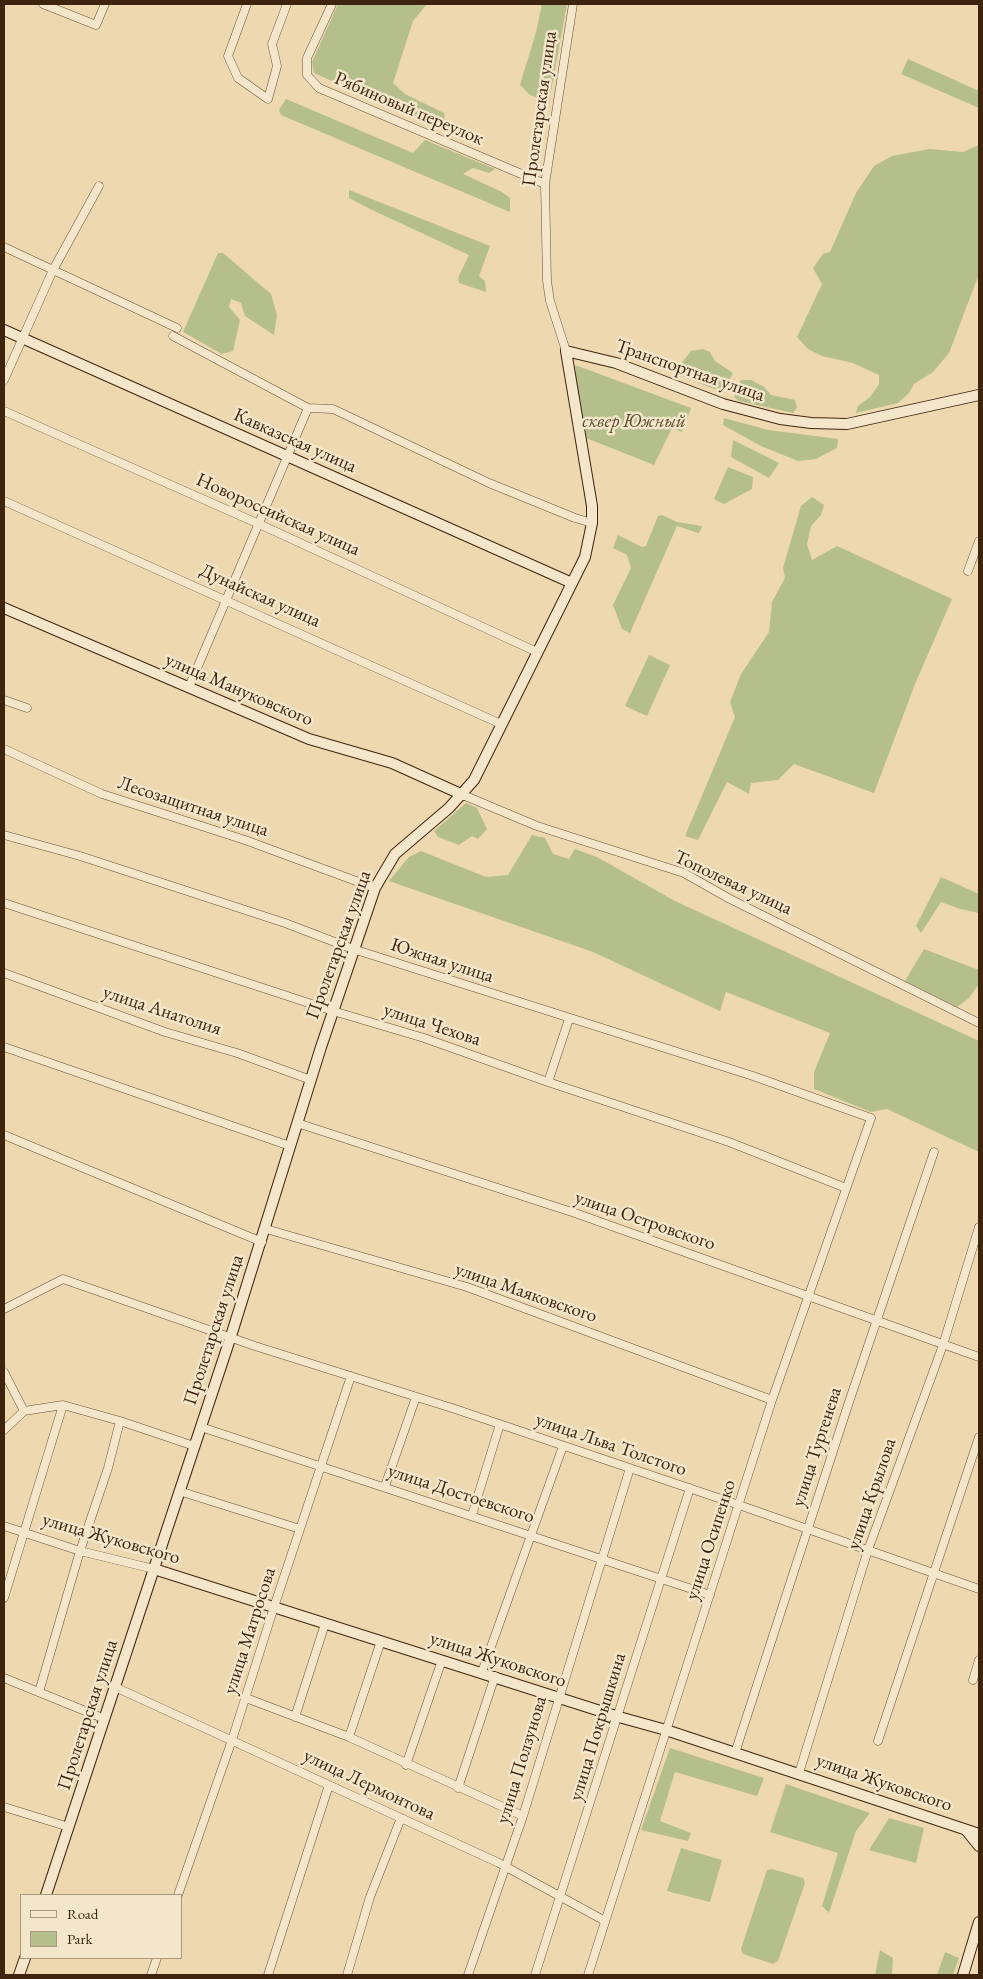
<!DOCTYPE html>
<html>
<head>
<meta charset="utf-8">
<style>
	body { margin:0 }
	#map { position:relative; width:983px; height:1979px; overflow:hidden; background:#edd8af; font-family:"EB Garamond",serif }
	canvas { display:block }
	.frame { position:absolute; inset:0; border:5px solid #3f240d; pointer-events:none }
	.legend { position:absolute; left:20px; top:1894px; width:162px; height:65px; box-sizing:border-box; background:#f3e6cb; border:1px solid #ab987f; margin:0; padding:6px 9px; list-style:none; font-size:15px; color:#3f240d }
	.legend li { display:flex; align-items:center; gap:10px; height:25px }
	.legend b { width:25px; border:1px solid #ab987f }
</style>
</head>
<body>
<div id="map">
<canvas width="983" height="1979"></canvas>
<div class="frame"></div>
<ul class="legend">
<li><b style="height:6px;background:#f3e6cb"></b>Road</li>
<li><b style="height:14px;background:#b5bf8c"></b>Park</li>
</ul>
</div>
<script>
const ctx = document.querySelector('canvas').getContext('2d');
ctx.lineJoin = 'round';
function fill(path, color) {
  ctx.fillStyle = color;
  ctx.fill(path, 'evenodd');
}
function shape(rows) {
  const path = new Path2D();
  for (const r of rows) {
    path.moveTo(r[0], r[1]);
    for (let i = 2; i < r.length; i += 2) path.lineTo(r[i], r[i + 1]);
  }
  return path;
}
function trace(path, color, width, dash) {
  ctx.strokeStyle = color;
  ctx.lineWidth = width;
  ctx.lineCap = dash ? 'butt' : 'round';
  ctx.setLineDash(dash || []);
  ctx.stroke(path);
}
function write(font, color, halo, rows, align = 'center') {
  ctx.font = font + ' "EB Garamond",serif';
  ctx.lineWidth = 5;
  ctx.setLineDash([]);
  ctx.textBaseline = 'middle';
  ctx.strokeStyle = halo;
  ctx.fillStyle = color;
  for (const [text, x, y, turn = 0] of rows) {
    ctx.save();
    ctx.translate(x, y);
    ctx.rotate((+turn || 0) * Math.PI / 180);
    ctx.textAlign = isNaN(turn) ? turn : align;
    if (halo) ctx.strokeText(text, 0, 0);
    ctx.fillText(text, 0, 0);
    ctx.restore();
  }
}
fill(shape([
	[338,4,427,4,413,21,393,83,405,94,444,113,445,122,434,127,314,73,312,62],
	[542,4,567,4,549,102,530,95,520,85,536,32],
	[908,59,979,91,979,108,901,74],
	[286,99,413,153,425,140,495,169,489,173,473,168,463,174,502,192,510,198,510,212,281,115,279,110],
	[979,145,979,274,949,353,933,372,914,384,909,393,898,403,856,413,858,406,870,397,879,384,879,375,853,363,822,356,808,349,797,337,822,284,813,268,823,254,830,252,856,193,874,166,892,156,930,149,963,152],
	[349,190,490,246,479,276,485,281,486,292,459,283,458,278,469,255,370,209,349,198],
	[218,253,223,253,271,294,277,315,274,335,245,316,241,303,231,299,229,307,240,320,233,351,222,354,183,332],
	[703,349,710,352,715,361,733,373,725,388,714,389,677,374,677,369,691,351],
	[575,365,691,408,682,432,672,428,654,465,586,438,577,391],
	[741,380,751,380,764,387,771,395,795,400,797,408,793,413,739,401,735,398,734,394],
	[724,418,768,430,838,439,837,448,816,459,798,461,761,446,723,425],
	[733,440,779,463,769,478,731,457],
	[728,467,753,477,752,489,724,504,714,499],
	[812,497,824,505,821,515,811,526,807,544,812,560,837,546,952,599,915,684,874,793,794,764,778,780,751,783,749,794,727,782,698,840,685,836,735,717,730,702,741,674,769,632,772,602,785,578,783,568,801,506],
	[662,515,677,522,702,526,701,530,698,533,677,526,630,633,622,629,613,605,631,568,627,555,613,548,618,535,642,547,646,546,658,516],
	[649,655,670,665,647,716,625,706],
	[466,803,477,808,487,829,478,839,472,836,459,845,438,837,434,831],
	[532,835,545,838,553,854,569,859,575,849,597,857,675,901,979,1041,979,1152,887,1109,871,1112,814,1089,814,1072,830,1033,726,992,720,1011,593,952,389,881,409,857,421,851,486,877,508,875],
	[941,877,979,894,979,913,960,909,941,902,921,933,916,926],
	[924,949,979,970,979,984,969,998,957,1007,905,981],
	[670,1748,764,1778,757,1796,675,1772,660,1821,691,1833,688,1841,641,1830],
	[786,1784,870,1813,856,1831,829,1913,822,1906,838,1853,770,1832],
	[889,1818,924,1828,916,1863,869,1850],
	[681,1848,722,1860,710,1902,667,1891],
	[772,1869,803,1878,805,1883,778,1961,773,1964,743,1954,741,1949,767,1870],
	[880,1950,893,1958,892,1975,875,1975],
	[945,1952,959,1958,953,1975,937,1975]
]), '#b5bf8c');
const street = shape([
	[43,4,96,25,105,4],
	[247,4,228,56,238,78,268,99,277,66,272,44,287,4],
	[332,4,307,58,307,75,319,88,545,184],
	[4,247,177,328],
	[173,336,308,408,333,409,489,483,575,518,592,523],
	[566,351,550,301,547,281,545,184,573,4],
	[4,380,53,270,99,186],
	[4,411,259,524,537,652],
	[4,501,501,724],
	[968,571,979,541],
	[189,687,308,408],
	[4,700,27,708],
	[4,749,102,794,245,840,375,888],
	[463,795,537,826,684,873,730,899,979,1023],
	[4,835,80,856,285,923,353,949,753,1076,871,1118,772,1400,588,1975],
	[4,903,333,1011,424,1038,548,1082,729,1142,846,1188],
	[4,973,165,1032,237,1053,311,1080],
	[4,1047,290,1146],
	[548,1082,569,1019],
	[297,1123,575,1213,979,1357],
	[4,1135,262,1242],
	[266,1229,467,1287,772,1400],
	[4,1309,63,1279,255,1346,455,1409,739,1505,979,1589],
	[4,1372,24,1411],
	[201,1427,710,1595],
	[4,1430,24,1411,63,1405,120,1421,194,1446],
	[385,1486,416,1397],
	[179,1491,300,1529],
	[472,1515,500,1424],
	[4,1526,80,1551,154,1569],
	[4,1598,63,1405],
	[482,1672,563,1446],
	[4,1678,105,1719],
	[973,1680,979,1660],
	[115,1687,499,1863,605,1921],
	[39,1692,80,1551,108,1468,120,1421],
	[246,1698,349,1737,523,1816],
	[295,1717,325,1624],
	[349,1737,381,1641],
	[878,1741,979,1437],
	[735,1753,849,1402,934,1152],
	[406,1765,442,1660],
	[799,1773,868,1550,943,1345,979,1227],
	[458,1788,495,1676],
	[4,1807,69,1827],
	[178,1895,232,1740,274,1607,351,1376],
	[151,1975,157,1958],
	[268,1975,329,1785],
	[347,1975,370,1897,401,1818],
	[468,1975,523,1816,630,1468],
	[535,1975,690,1488]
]);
const secondary = shape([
	[4,330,572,583],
	[4,608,309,739,392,763,463,795],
	[154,1569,619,1717,666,1730,979,1834],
	[966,1830,979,1846],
	[46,1895,231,1336,321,1047,375,888,395,854,449,808,474,780,585,557,592,523,592,506,566,351,616,363,723,404,780,419,811,423,847,424,979,395],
	[19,1975,25,1958],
	[963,1975,979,1922]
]);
trace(street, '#6a5136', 9);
trace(secondary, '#3f240d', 12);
trace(street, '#f3e6cb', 8);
trace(secondary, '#f3e6cb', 10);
write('19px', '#3f240d', '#f3e6cb', [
	["Рябиновый переулок",409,109,23],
	["Пролетарская улица",540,109,-82],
	["Транспортная улица",690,371,19],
	["Кавказская улица",295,441,24],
	["Новороссийская улица",278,515,24],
	["Дунайская улица",260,596,24],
	["улица Мануковского",239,690,23],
	["Лесозащитная улица",193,807,18],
	["Тополевая улица",733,883,25],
	["Пролетарская улица",339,945,-70],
	["Южная улица",442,961,18],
	["улица Анатолия",162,1011,18],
	["улица Чехова",432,1025,18],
	["улица Островского",645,1221,19],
	["улица Маяковского",526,1293,19],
	["Пролетарская улица",214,1330,-72],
	["улица Льва Толстого",611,1445,19],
	["улица Тургенева",817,1447,-72],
	["улица Достоевского",461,1494,18],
	["улица Крылова",872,1494,-71],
	["улица Жуковского",111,1539,16],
	["улица Осипенко",711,1540,-72],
	["улица Матросова",250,1631,-72],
	["улица Жуковского",498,1660,18],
	["Пролетарская улица",88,1715,-72],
	["улица Покрышкина",598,1727,-73],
	["улица Ползунова",522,1760,-73],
	["улица Жуковского",884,1783,19],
	["улица Лермонтова",369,1785,25]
]);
write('italic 19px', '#5c4b2d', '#f3e6cb', [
	["сквер Южный",634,422]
]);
</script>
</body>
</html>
